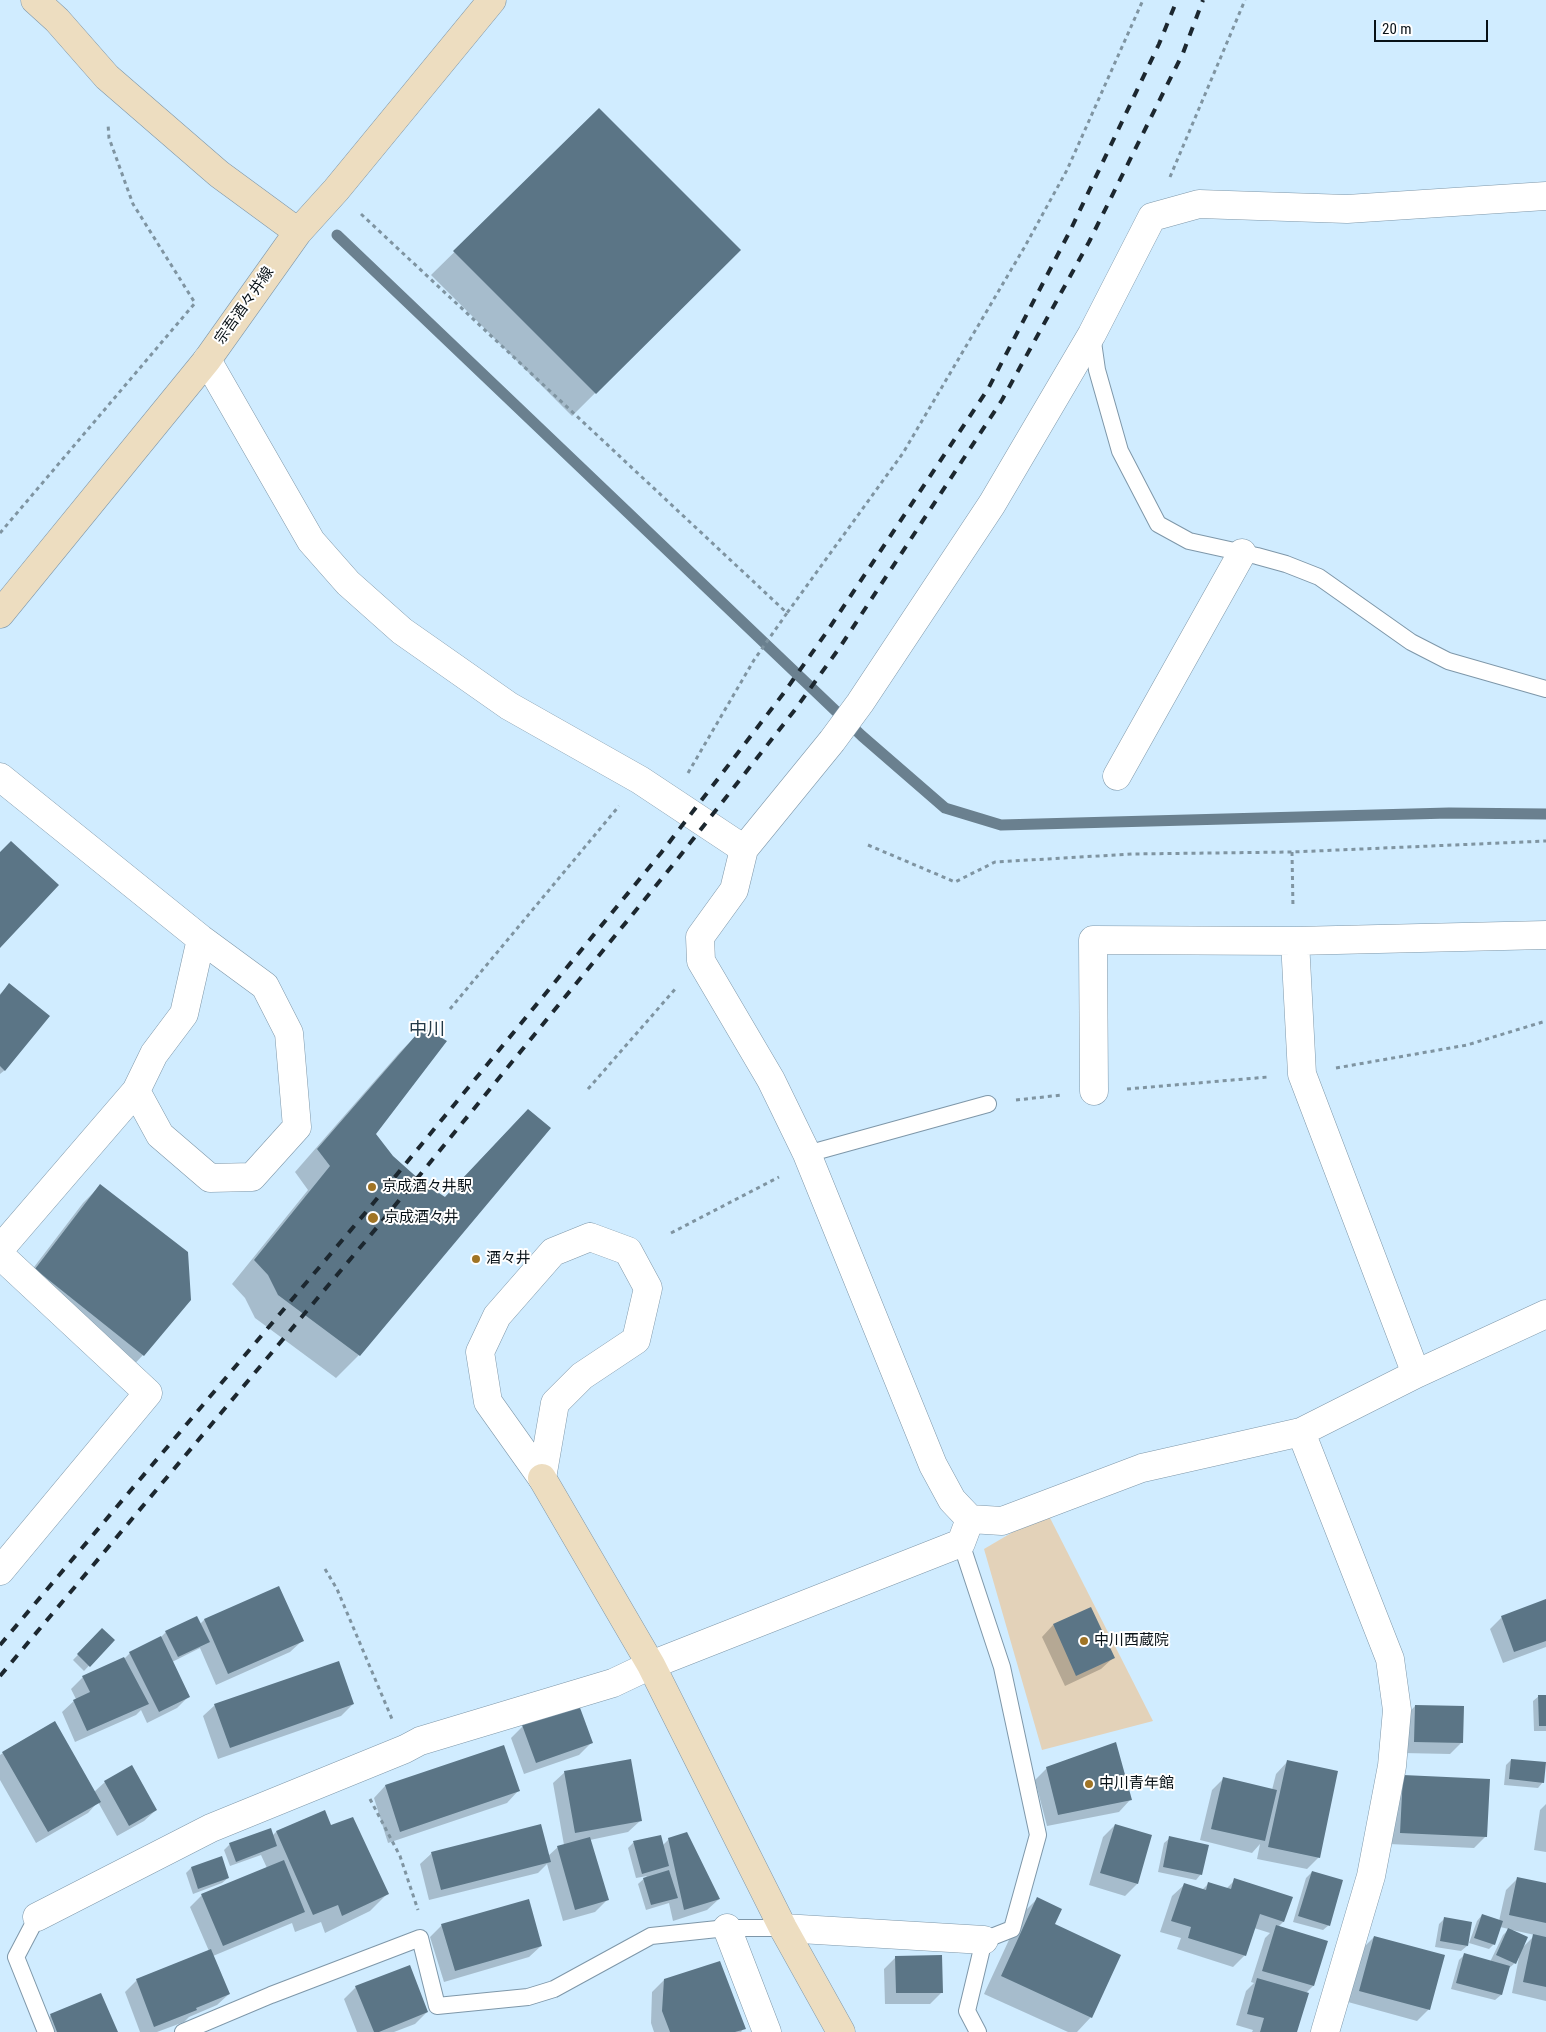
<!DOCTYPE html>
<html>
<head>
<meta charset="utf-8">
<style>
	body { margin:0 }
	#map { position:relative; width:1546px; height:2032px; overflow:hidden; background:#d0ecff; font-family:"Roboto Condensed",sans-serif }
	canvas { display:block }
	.scale { position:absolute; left:1374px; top:20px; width:114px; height:22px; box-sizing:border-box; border:2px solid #081117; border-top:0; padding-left:6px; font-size:15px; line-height:18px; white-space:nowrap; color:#081117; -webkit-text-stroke:4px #fff; paint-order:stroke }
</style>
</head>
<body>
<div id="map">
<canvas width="1546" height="2032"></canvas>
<div class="scale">20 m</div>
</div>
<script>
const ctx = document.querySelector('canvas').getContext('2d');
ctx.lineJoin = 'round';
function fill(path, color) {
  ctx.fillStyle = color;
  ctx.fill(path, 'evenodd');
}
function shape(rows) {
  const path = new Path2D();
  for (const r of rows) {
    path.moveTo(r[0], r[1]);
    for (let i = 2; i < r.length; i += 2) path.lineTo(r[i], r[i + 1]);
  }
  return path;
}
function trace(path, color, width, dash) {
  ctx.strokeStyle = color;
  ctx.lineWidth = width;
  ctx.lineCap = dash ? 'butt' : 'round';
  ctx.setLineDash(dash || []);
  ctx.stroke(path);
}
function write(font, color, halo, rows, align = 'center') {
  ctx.font = font + ' "Roboto Condensed","Noto Sans JP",sans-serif';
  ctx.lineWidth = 4;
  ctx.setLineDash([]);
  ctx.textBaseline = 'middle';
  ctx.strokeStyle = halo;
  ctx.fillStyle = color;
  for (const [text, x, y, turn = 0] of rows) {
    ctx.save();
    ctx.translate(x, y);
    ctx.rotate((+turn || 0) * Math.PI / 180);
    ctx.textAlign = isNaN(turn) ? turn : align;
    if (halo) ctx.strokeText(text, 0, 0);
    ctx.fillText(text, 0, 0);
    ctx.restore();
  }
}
fill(shape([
	[1047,1512,1153,1721,1042,1750,984,1549]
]), '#e3d2b9');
fill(shape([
	[599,110,739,250,572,416,431,275],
	[9,985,5,1070,0,1074,0,994],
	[423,1029,374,1134,392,1156,420,1182,444,1198,528,1110,549,1129,359,1355,336,1378,255,1318,245,1298,232,1284,308,1190,295,1172,400,1052],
	[100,1186,143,1355,126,1373,18,1288,83,1203],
	[279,1588,302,1641,290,1652,216,1685,200,1648,172,1662,189,1696,177,1708,147,1723,141,1710,136,1715,75,1742,62,1712,76,1699,71,1689,83,1677,124,1659,130,1653,161,1637,166,1632,200,1624,204,1620],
	[1546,1600,1546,1647,1503,1663,1490,1629,1502,1617],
	[1053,1625,1113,1658,1101,1669,1065,1686,1042,1637],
	[102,1630,113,1640,84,1671,73,1660],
	[1539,1696,1546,1696,1546,1731,1534,1731,1533,1701],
	[353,1704,341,1716,218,1759,203,1716,215,1705],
	[1415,1706,1462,1742,1450,1754,1403,1753,1404,1718],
	[523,1726,591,1743,579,1755,524,1774,511,1738],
	[503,1746,518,1791,507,1803,388,1843,374,1798,385,1786],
	[3,1753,94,1792,105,1782,156,1810,144,1821,117,1836,98,1802,88,1813,36,1843,0,1780,0,1755],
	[1511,1760,1543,1782,1538,1788,1504,1785,1506,1765],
	[1287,1762,1319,1857,1307,1869,1257,1859,1260,1844,1252,1853,1200,1840,1212,1790,1224,1778,1272,1790,1276,1774],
	[1047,1768,1130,1800,1119,1812,1047,1826,1035,1780],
	[565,1772,640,1821,628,1832,590,1840,607,1900,595,1912,563,1921,547,1864,538,1873,429,1900,420,1864,432,1853,548,1856,558,1847,564,1845,553,1783],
	[1403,1776,1486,1836,1474,1848,1389,1844],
	[1546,1804,1546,1852,1534,1850,1540,1810],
	[1115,1825,1151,1836,1137,1884,1125,1896,1089,1885,1103,1837],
	[330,1827,387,1894,370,1911,325,1933,321,1922,295,1932,292,1923,213,1956,229,1994,217,2005,189,2017,184,2022,157,2032,140,2032,125,1992,137,1980,209,1951,190,1907,202,1895,267,1868,261,1855,230,1866,224,1850,230,1844,270,1829,272,1836,276,1832],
	[660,1836,663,1845,669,1839,719,1899,707,1910,673,1921,669,1903,646,1910,638,1884,647,1876,636,1878,628,1848,633,1843],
	[1170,1838,1201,1874,1196,1880,1158,1872,1164,1843],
	[191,1868,228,1878,222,1883,193,1894,186,1873],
	[1312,1872,1329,1925,1323,1930,1293,1922,1306,1878],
	[1518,1878,1546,1884,1546,2001,1512,1993,1520,1952,1515,1963,1508,1969,1501,1995,1495,2000,1451,1989,1459,1960,1464,1955,1490,1962,1503,1935,1509,1929,1500,1927,1494,1944,1489,1949,1469,1943,1477,1921,1482,1915,1499,1921,1506,1890],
	[1512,1930,1535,1935,1523,1947],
	[1235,1880,1291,1897,1283,1922,1278,1927,1326,1942,1313,1986,1305,1994,1296,2032,1252,2032,1253,2030,1236,2025,1246,1991,1254,1983,1251,1982,1265,1938,1270,1933,1254,1928,1245,1955,1233,1967,1177,1949,1181,1938,1160,1932,1172,1896,1184,1885,1202,1890,1209,1883,1226,1889],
	[1037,1899,1053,1925,1091,2017,1077,2032,1068,2032,984,1994,1020,1916],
	[1444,1919,1471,1923,1467,1946,1461,1951,1435,1947,1439,1924],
	[442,1925,541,1946,529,1957,444,1982,430,1937],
	[1374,1937,1429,2009,1417,2021,1348,2002,1362,1949],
	[896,1957,942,1992,930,2004,885,2004,884,1969],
	[664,1980,744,2028,741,2032,654,2032,651,2023,652,1992],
	[356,1987,427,2012,415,2024,394,2032,357,2032,344,1999],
	[51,2015,116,2032,41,2032,39,2027]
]), '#0003');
trace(shape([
	[337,235,862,736,945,808,1001,825,1449,813,1546,814]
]), '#6a808f', 11);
fill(shape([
	[599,108,741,250,596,394,453,251],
	[11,841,59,885,0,948,0,852],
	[9,983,50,1016,5,1071,0,1066,0,995],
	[423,1027,447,1041,376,1134,393,1156,421,1181,445,1197,528,1109,551,1128,360,1356,278,1295,268,1275,254,1260,330,1166,317,1149],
	[100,1184,188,1252,191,1300,144,1356,35,1269],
	[279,1586,304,1641,228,1674,204,1619],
	[1546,1599,1546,1641,1514,1652,1501,1616],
	[1091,1607,1115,1658,1076,1676,1053,1624],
	[197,1616,210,1642,178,1657,165,1631],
	[102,1628,115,1640,90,1667,77,1654],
	[161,1636,190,1697,159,1712,129,1652],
	[124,1657,149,1704,87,1731,73,1700,90,1692,82,1676],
	[339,1661,354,1704,230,1748,214,1704],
	[1538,1695,1546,1695,1546,1726,1539,1726],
	[579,1705,593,1743,536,1763,522,1725],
	[1415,1705,1464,1706,1463,1743,1414,1742],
	[55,1721,101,1802,48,1832,2,1752],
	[1116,1742,1132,1800,1058,1815,1046,1767],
	[504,1745,520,1791,400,1832,385,1785],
	[631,1759,642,1821,575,1833,564,1771],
	[1511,1759,1546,1762,1544,1783,1509,1779],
	[1287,1760,1338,1771,1320,1858,1268,1847],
	[132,1765,157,1810,129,1826,104,1781],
	[1403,1775,1490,1779,1487,1837,1400,1833],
	[1223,1777,1277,1790,1265,1841,1211,1829],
	[325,1810,331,1825,353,1817,389,1894,342,1916,338,1905,313,1915,276,1831],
	[541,1824,551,1862,441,1890,431,1852],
	[1115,1824,1152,1835,1138,1884,1100,1873],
	[271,1828,277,1846,236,1862,229,1843],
	[687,1832,720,1899,684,1910,668,1838],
	[661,1835,669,1866,642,1874,633,1841],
	[1169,1836,1209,1845,1202,1875,1163,1867],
	[590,1837,609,1900,575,1910,557,1846],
	[222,1856,229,1878,198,1889,191,1867],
	[284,1860,305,1912,223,1946,201,1894],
	[669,1870,678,1898,651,1905,643,1878],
	[1312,1871,1343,1880,1330,1926,1298,1916],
	[1517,1877,1546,1883,1546,1923,1509,1915],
	[1234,1878,1293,1897,1284,1922,1260,1914,1246,1956,1188,1938,1191,1927,1171,1921,1184,1883,1206,1890,1208,1882,1231,1889],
	[1037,1897,1062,1909,1055,1924,1121,1955,1092,2018,1001,1976],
	[529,1899,542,1946,455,1971,441,1924],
	[1482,1914,1503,1921,1495,1945,1474,1938],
	[1444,1917,1472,1922,1468,1946,1440,1941],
	[1276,1925,1328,1941,1314,1986,1262,1971],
	[1508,1928,1528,1937,1516,1964,1496,1955],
	[1533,1934,1546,1937,1546,1987,1523,1982],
	[1374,1936,1445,1955,1430,2010,1359,1991],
	[211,1949,230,1994,196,2008,197,2010,154,2027,136,1979],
	[1464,1953,1510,1966,1502,1995,1456,1983],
	[942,1955,943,1993,896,1993,895,1956],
	[720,1961,746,2029,735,2032,670,2032,662,2011,664,1979],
	[410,1965,428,2012,379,2032,374,2032,355,1986],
	[1257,1978,1309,1993,1297,2032,1260,2032,1264,2018,1247,2014],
	[101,1993,118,2032,57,2032,50,2014]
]), '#5b7586');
const lane = shape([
	[1092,335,1097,370,1120,451,1158,524,1189,541,1257,556,1286,564,1319,577,1411,642,1448,661,1546,689],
	[807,1154,988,1104],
	[961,1543,1002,1667,1038,1835,1012,1929,984,1940,967,2011,978,2032],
	[37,1917,16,1957,46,2032],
	[183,2032,271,1995,420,1938,437,2006,528,1997,554,1989,651,1936,727,1928,783,1928]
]);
const street = shape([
	[1546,196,1347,209,1199,204,1152,217,1092,334,992,504,860,703,832,741,744,849,734,890,700,937,701,961,771,1080,807,1154,933,1465,952,1500,970,1519,1002,1521,1142,1468,1301,1432,1416,1374,1546,1314],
	[207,360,311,541,348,583,402,631,509,706,640,780,744,849],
	[1117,776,1242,553],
	[0,777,201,939,265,986,289,1033,297,1127,252,1177,210,1178,160,1135,136,1091,154,1054,184,1014,201,939],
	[1295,941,1302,1074,1416,1374],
	[1094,1091,1093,940,1295,941,1546,935],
	[590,1237,628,1251,648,1288,636,1340,582,1376,555,1403,542,1478,488,1402,480,1352,497,1316,553,1252,590,1237],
	[0,1249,136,1091],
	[0,1255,148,1393,0,1571],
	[1301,1432,1390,1659,1397,1710,1392,1766,1371,1876,1325,2032],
	[37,1917,211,1828,405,1749,420,1741,613,1683,651,1665,961,1543,970,1519],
	[727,1928,767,2032],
	[783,1928,984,1940]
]);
const secondary = shape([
	[35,0,57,20,107,77,219,174,298,232],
	[0,614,207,360,298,232,336,190,492,0],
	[542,1478,651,1665,783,1928,841,2032]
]);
trace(lane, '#7e97a9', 18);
trace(street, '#7e97a9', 29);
trace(secondary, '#7e97a9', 29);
trace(shape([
	[1170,177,1245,0],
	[361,214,787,613,903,453,1024,248,1067,170,1143,0],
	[0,533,195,303,133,204,109,138,108,124],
	[688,773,754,660,787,613],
	[868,845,955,882,995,862,1132,854,1292,852,1546,841],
	[1292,852,1293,908],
	[450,1009,619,806],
	[1336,1068,1467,1045,1546,1021],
	[588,1089,677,987],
	[1127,1089,1268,1077],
	[1016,1100,1062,1095],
	[671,1233,779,1177],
	[325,1569,337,1589,392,1719],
	[370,1799,400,1856,418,1910]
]), '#7f94a1', 3, [4, 4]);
trace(lane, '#fff', 16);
trace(street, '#fff', 28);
trace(secondary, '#edddc0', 28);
trace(shape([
	[0,1645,366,1212,661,853,783,694,826,633,988,389,1070,231,1159,44,1177,0],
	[0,1676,379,1225,672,866,794,711,840,647,1002,400,1089,242,1183,53,1203,0]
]), '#1c272f', 4, [9, 9]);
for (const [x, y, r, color] of [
	[372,1187,5,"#a07425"],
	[373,1218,6,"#a07425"],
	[476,1259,5,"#a07425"],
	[1084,1641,5,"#a07425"],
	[1089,1784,5,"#a07425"]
]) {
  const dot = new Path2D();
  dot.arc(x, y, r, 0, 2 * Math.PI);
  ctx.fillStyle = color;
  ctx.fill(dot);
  trace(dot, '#fff', 2);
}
write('15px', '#081117', '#fff', [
	["宗吾酒々井線",245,306,-55]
]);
write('15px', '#081117', '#fff', [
	["京成酒々井駅",382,1187],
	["京成酒々井",384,1218],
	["酒々井",486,1259],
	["中川西蔵院",1094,1641],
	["中川青年館",1099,1784]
], 'left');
write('18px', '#233a48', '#fff', [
	["中川",427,1030]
]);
</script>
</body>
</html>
